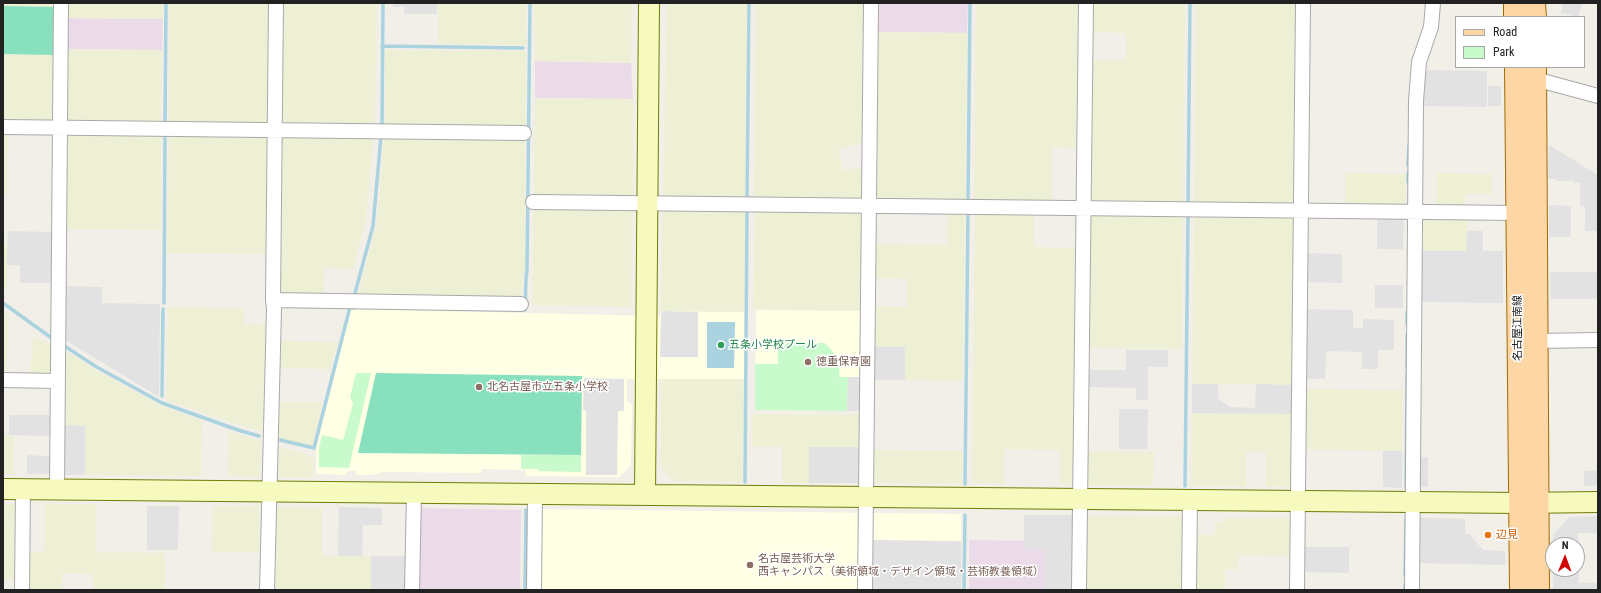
<!DOCTYPE html>
<html>
<head>
<meta charset="utf-8">
<style>
	body { margin:0 }
	#map { position:relative; width:1601px; height:593px; overflow:hidden; background:#f2efe9; font-family:"Roboto Condensed",sans-serif }
	canvas { display:block }
	.frame { position:absolute; inset:0; border:4px solid #222; pointer-events:none }
	.legend { position:absolute; left:1455px; top:16px; width:130px; height:52px; box-sizing:border-box; background:#fff; border:1px solid #a7a7a7; margin:0; padding:5px 7px; list-style:none; font-size:12px; color:#222 }
	.legend li { display:flex; align-items:center; gap:8px; height:20px }
	.legend b { width:20px; border:1px solid #a7a7a7 }
	.north { position:absolute; left:1545px; top:537px; width:40px; height:40px; box-sizing:border-box; background:#fff; border:1px solid #a7a7a7; border-radius:50%; rotate:1deg; font-size:11px; font-weight:700; line-height:16px; text-align:center; color:#222 }
	.north::after { content:''; display:block; margin:auto; width:14px; height:18px; background:#d40000; clip-path:polygon(50% 0,100% 100%,50% 72%,0 100%) }
</style>
</head>
<body>
<div id="map">
<canvas width="1601" height="593"></canvas>
<div class="frame"></div>
<ul class="legend">
<li><b style="height:5px;background:#fcd6a4"></b>Road</li>
<li><b style="height:11px;background:#c8facc"></b>Park</li>
</ul>
<div class="north">N</div>
</div>
<script>
const ctx = document.querySelector('canvas').getContext('2d');
ctx.lineJoin = 'round';
function fill(path, color) {
  ctx.fillStyle = color;
  ctx.fill(path, 'evenodd');
}
function shape(rows) {
  const path = new Path2D();
  for (const r of rows) {
    path.moveTo(r[0], r[1]);
    for (let i = 2; i < r.length; i += 2) path.lineTo(r[i], r[i + 1]);
  }
  return path;
}
function trace(path, color, width, dash) {
  ctx.strokeStyle = color;
  ctx.lineWidth = width;
  ctx.lineCap = dash ? 'butt' : 'round';
  ctx.setLineDash(dash || []);
  ctx.stroke(path);
}
function write(font, color, halo, rows, align = 'center') {
  ctx.font = font + ' "Roboto Condensed","Noto Sans JP",sans-serif';
  ctx.lineWidth = 3;
  ctx.setLineDash([]);
  ctx.textBaseline = 'middle';
  ctx.strokeStyle = halo;
  ctx.fillStyle = color;
  for (const [text, x, y, turn = 0] of rows) {
    ctx.save();
    ctx.translate(x, y);
    ctx.rotate((+turn || 0) * Math.PI / 180);
    ctx.textAlign = isNaN(turn) ? turn : align;
    if (halo) ctx.strokeText(text, 0, 0);
    ctx.fillText(text, 0, 0);
    ctx.restore();
  }
}
fill(shape([
	[876,3,968,3,967,33,876,32],
	[64,18,163,19,162,50,63,49],
	[535,61,631,63,633,99,535,98],
	[418,508,521,510,520,590,417,590],
	[1024,515,1073,515,1072,590,969,590,969,540,1024,541]
]), '#ebdbe8');
fill(shape([
	[351,309,660,316,661,311,744,312,744,379,627,379,627,401,632,405,631,465,619,477,526,476,525,470,482,469,482,473,384,472,371,475,356,475,356,471,347,471,346,475,316,474,316,448],
	[756,310,862,311,861,411,755,410],
	[539,509,961,514,961,590,538,590]
]), '#ffffe5');
fill(shape([
	[3,3,55,3,55,7,3,6],
	[64,3,163,3,163,19,64,18],
	[169,3,270,3,268,126,169,126],
	[282,3,377,3,375,128,282,126],
	[438,3,526,3,526,45,438,44],
	[534,3,632,3,631,63,535,61],
	[667,3,747,3,745,198,663,198],
	[756,3,864,3,862,143,838,149,843,171,861,167,861,197,857,200,754,198],
	[976,3,1078,3,1076,148,1052,147,1052,202,974,201],
	[1091,3,1185,3,1183,203,1089,202,1091,60,1126,60,1126,33,1091,32],
	[1196,3,1298,3,1296,205,1194,204],
	[876,32,967,33,965,201,878,200,874,196],
	[63,49,162,50,160,126,66,125],
	[385,50,526,51,526,130,385,128],
	[4,54,54,55,53,126,3,125],
	[535,98,633,99,633,198,534,197],
	[3,132,8,132,7,194,3,194],
	[68,132,161,136,161,230,64,229,64,136],
	[169,133,266,134,268,137,267,254,167,253],
	[282,136,373,137,366,220,353,269,324,268,323,297,280,297],
	[384,136,525,136,525,267,523,277,522,299,360,298,358,294,377,223],
	[1345,173,1406,174,1405,207,1345,206],
	[1437,173,1492,174,1492,194,1465,194,1465,209,1437,208],
	[533,206,632,207,631,307,533,305],
	[663,208,745,209,744,312,661,311],
	[755,209,858,210,862,214,861,311,753,309],
	[948,211,965,211,963,381,905,380,905,347,872,347,873,306,907,307,907,279,873,278,873,244,947,245],
	[975,211,1034,212,1034,247,1075,248,1073,485,1060,484,1060,450,1004,449,1004,484,972,483],
	[1093,213,1183,214,1182,349,1088,348,1089,216],
	[1194,214,1295,214,1294,385,1192,384],
	[1423,216,1467,217,1467,251,1418,251,1419,220],
	[3,245,7,245,7,289,3,287],
	[168,307,244,308,244,324,268,325,266,432,245,427,166,400],
	[3,311,9,315,6,373,3,373],
	[33,336,51,345,50,370,47,373,30,373],
	[278,341,338,342,330,369,278,368],
	[67,352,94,369,160,405,202,421,201,476,85,475,85,426,61,425,61,357,65,356],
	[661,379,744,379,742,482,674,481,661,468],
	[1303,389,1403,390,1402,451,1303,450],
	[277,402,323,402,312,446,277,438],
	[1192,413,1293,414,1293,487,1266,486,1266,452,1246,452,1246,486,1191,486],
	[752,414,859,415,859,447,809,447,809,483,782,483,782,447,752,447],
	[229,432,261,441,260,477,228,476],
	[3,436,14,436,13,474,3,474],
	[279,446,313,457,313,478,278,477],
	[870,450,963,451,962,484,870,483],
	[1087,451,1154,452,1153,485,1087,485],
	[3,504,15,504,14,579,3,579],
	[45,504,96,504,96,552,165,553,165,590,93,590,93,574,63,573,62,590,28,590,28,552,45,551],
	[213,506,259,506,259,552,212,552],
	[277,507,322,508,322,556,371,556,371,590,275,590],
	[1087,516,1182,517,1182,590,1086,590],
	[1224,518,1292,518,1292,556,1238,555,1238,569,1225,570,1225,590,1192,590,1193,534,1215,535,1215,522,1224,522]
]), '#eef0d5');
fill(shape([
	[788,343,825,343,840,360,839,377,848,377,847,411,755,410,755,364,778,364,778,350],
	[356,373,371,373,349,468,319,467,319,448,322,435,343,440,353,404,350,397],
	[521,455,581,455,581,472,538,471,538,469,521,469]
]), '#c8facc');
fill(shape([
	[3,6,55,7,54,55,3,54],
	[376,373,582,376,581,455,358,453]
]), '#88e0be');
fill(shape([
	[393,3,437,3,437,14,404,14,404,7,393,7],
	[1563,3,1582,3,1578,17,1561,13],
	[1423,70,1487,71,1487,107,1420,106],
	[1488,86,1501,86,1501,106,1488,106],
	[1549,145,1598,175,1598,231,1585,231,1585,206,1580,206,1580,183,1575,183,1574,181,1557,181,1557,179,1548,179],
	[1549,205,1571,206,1571,237,1549,237],
	[1377,217,1404,217,1403,249,1377,249],
	[8,231,55,232,55,283,20,283,20,265,7,265],
	[1467,231,1483,231,1483,251,1503,251,1503,303,1418,302,1418,251,1466,251],
	[1304,253,1342,254,1342,283,1304,282],
	[1550,272,1598,272,1598,299,1551,299],
	[1375,285,1403,285,1403,308,1375,308],
	[66,286,102,287,102,303,160,304,159,397,62,338,62,302,66,301],
	[1304,309,1353,310,1353,328,1363,328,1363,319,1394,320,1394,350,1378,350,1378,369,1362,369,1362,352,1326,351,1325,379,1303,379],
	[661,311,698,312,698,357,660,357],
	[872,347,905,347,905,380,872,380],
	[1126,350,1168,350,1168,367,1148,367,1148,400,1136,400,1136,388,1088,387,1088,370,1126,370],
	[848,377,861,377,861,411,847,411],
	[584,378,624,379,624,411,618,411,617,475,586,475,586,411,583,410],
	[1192,384,1218,384,1218,398,1230,407,1255,408,1256,384,1294,385,1293,414,1192,413],
	[1119,409,1148,409,1147,449,1119,449],
	[9,415,50,415,49,436,9,435],
	[61,425,85,426,85,475,61,475],
	[809,447,859,447,859,483,809,483],
	[1383,451,1402,451,1402,488,1383,487],
	[27,455,50,456,50,474,27,474],
	[1416,457,1428,457,1428,487,1418,487],
	[1597,463,1598,463,1598,485,1584,486,1584,471,1596,471],
	[147,506,179,506,178,550,147,550],
	[339,507,382,508,382,525,363,525,362,556,338,556],
	[1024,515,1073,515,1072,590,1045,590,1045,550,1024,549],
	[1598,516,1598,533,1578,533,1579,583,1598,583,1598,590,1553,590,1553,569,1577,569,1577,545,1553,545,1553,564,1553,535,1569,517],
	[1418,518,1465,519,1465,534,1469,534,1483,550,1505,551,1505,565,1417,563],
	[871,540,961,541,961,590,870,590],
	[1302,547,1349,547,1349,573,1301,572],
	[371,556,407,556,407,590,371,590]
]), '#e2e2e2');
fill(shape([
	[707,322,735,322,734,368,707,368]
]), '#aad3df');
trace(shape([
	[382,46,523,48],
	[165,124,166,3],
	[382,128,383,3],
	[1408,165,1409,145],
	[1408,173,1408,182],
	[747,200,749,3],
	[968,200,970,3],
	[1188,205,1190,3],
	[355,293,373,226,381,136],
	[3,303,53,339],
	[164,303,165,135],
	[520,310,525,310,526,278,527,270,530,3],
	[1407,323,1407,312],
	[63,345,95,366,162,403,238,430,259,436],
	[1407,368,1407,335],
	[162,396,163,309],
	[280,440,314,448,350,307,354,308],
	[745,482,747,210],
	[965,484,968,212],
	[1185,486,1188,216],
	[1406,486,1407,372],
	[1405,575,1406,519],
	[525,590,526,510],
	[964,590,965,515],
	[1405,590,1405,584]
]), '#aad3df', 3.5);
const street = shape([
	[1535,79,1598,96],
	[3,127,524,133],
	[533,202,1517,213],
	[273,300,521,304],
	[1536,341,1598,340],
	[3,380,58,381],
	[57,489,61,3],
	[22,590,23,489],
	[267,590,274,309,273,300,276,3],
	[412,590,414,493],
	[534,590,535,494],
	[865,590,871,3],
	[1079,590,1086,3],
	[1189,590,1190,499],
	[1297,590,1303,3],
	[1412,590,1416,101,1419,62,1431,27,1433,3]
]);
const secondary = shape([
	[3,489,1520,503,1598,502],
	[645,495,649,3]
]);
const primary = shape([
	[1515,3,1515,17],
	[1534,3,1535,17],
	[1516,67,1521,590],
	[1535,67,1538,590]
]);
trace(street, '#a9a9a9', 16);
trace(secondary, '#707d05', 22);
trace(primary, '#a06b00', 24);
trace(street, '#fff', 14);
trace(secondary, '#f7fabf', 20);
trace(primary, '#fcd6a4', 22);
for (const [x, y, r, color] of [
	[721,345,4,"#2e9e5b"],
	[808,362,4,"#8d6e63"],
	[479,387,4,"#8d6e63"],
	[1488,535,4,"#e8710a"],
	[750,565,4,"#8d6e63"]
]) {
  const dot = new Path2D();
  dot.arc(x, y, r, 0, 2 * Math.PI);
  ctx.fillStyle = color;
  ctx.fill(dot);
  trace(dot, '#fff', 1.5);
}
write('11px', '#222', '#fff', [
	["名古屋江南線",1518,328,-90]
]);
write('11px', '#27864d', '#fff', [
	["五条小学校プール",729,345]
], 'left');
write('11px', '#785e54', '#fff', [
	["徳重保育園",816,362],
	["北名古屋市立五条小学校",487,387],
	["名古屋芸術大学",758,559],
	["西キャンパス（美術領域・デザイン領域・芸術教養領域）",758,572]
], 'left');
write('11px', '#c56008', '#fff', [
	["辺見",1496,535]
], 'left');
</script>
</body>
</html>
